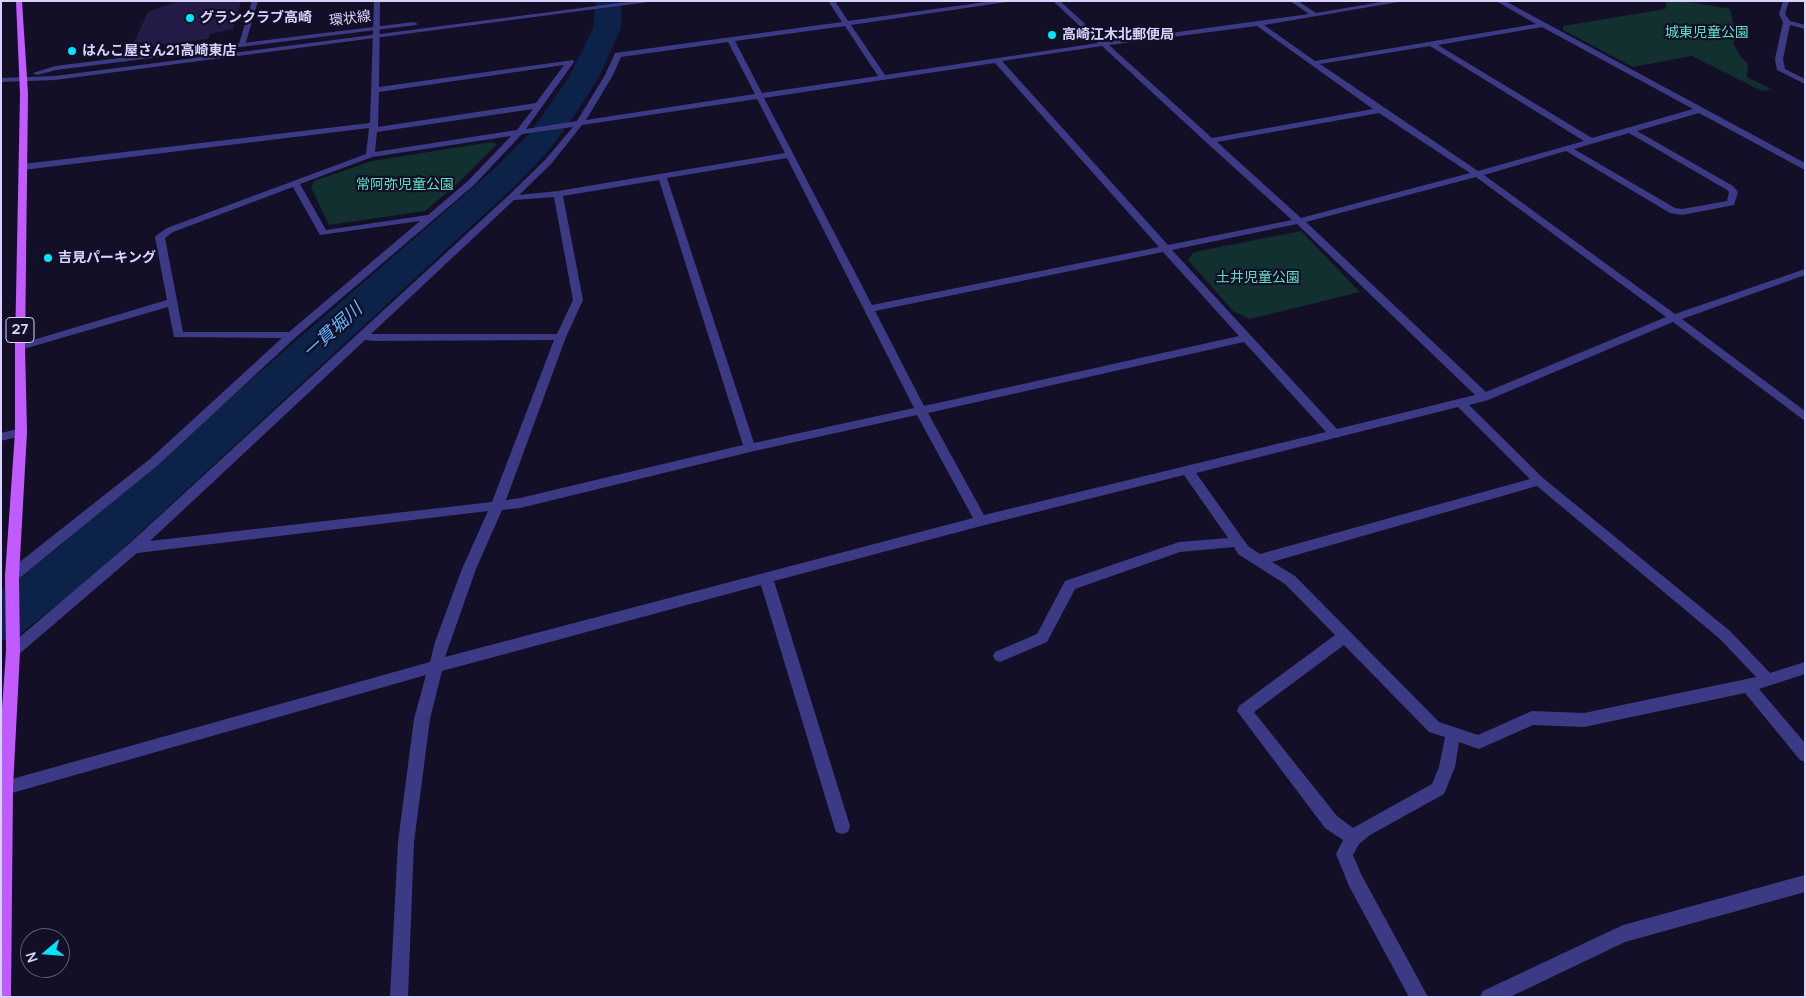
<!DOCTYPE html>
<html>
<head>
<meta charset="utf-8">
<style>
	body { margin:0 }
	#map { position:relative; width:1806px; height:998px; overflow:hidden; background:#130f26; font-family:Manrope,sans-serif }
	canvas { display:block }
	.frame { position:absolute; inset:0; border:2px solid #d9d4ff; pointer-events:none }
	.north { position:absolute; left:20px; top:928px; width:50px; height:50px; box-sizing:border-box; background:#130f26; border:1px solid #625e7d; border-radius:50%; rotate:252deg; font-size:14px; font-weight:700; line-height:20px; text-align:center; color:#d9d4ff }
	.north::after { content:''; display:block; margin:auto; width:18px; height:22px; background:#00e5ff; clip-path:polygon(50% 0,100% 100%,50% 72%,0 100%) }
</style>
</head>
<body>
<div id="map">
<canvas width="1806" height="998"></canvas>
<div class="frame"></div>
<div class="north">N</div>
</div>
<script>
const ctx = document.querySelector('canvas').getContext('2d');
ctx.lineJoin = 'round';
function fill(path, color) {
  ctx.fillStyle = color;
  ctx.fill(path, 'evenodd');
}
function shape(rows) {
  const path = new Path2D();
  for (const r of rows) {
    path.moveTo(r[0], r[1]);
    for (let i = 2; i < r.length; i += 2) path.lineTo(r[i], r[i + 1]);
  }
  return path;
}
function trace(path, color, width, dash) {
  ctx.strokeStyle = color;
  ctx.lineWidth = width;
  ctx.lineCap = dash ? 'butt' : 'round';
  ctx.setLineDash(dash || []);
  ctx.stroke(path);
}
function write(font, color, halo, rows, align = 'center') {
  ctx.font = font + ' Manrope,"Noto Sans JP",sans-serif';
  ctx.lineWidth = 4.5;
  ctx.setLineDash([]);
  ctx.textBaseline = 'middle';
  ctx.strokeStyle = halo;
  ctx.fillStyle = color;
  for (const [text, x, y, turn = 0] of rows) {
    ctx.save();
    ctx.translate(x, y);
    ctx.rotate((+turn || 0) * Math.PI / 180);
    ctx.textAlign = isNaN(turn) ? turn : align;
    if (halo) ctx.strokeText(text, 0, 0);
    ctx.fillText(text, 0, 0);
    ctx.restore();
  }
}
fill(shape([
	[1667,1,1684,1,1730,9,1737,38,1733,43,1740,56,1748,64,1747,77,1771,89,1762,91,1692,56,1633,67,1563,30,1563,26,1665,9],
	[491,142,497,144,458,183,425,211,329,225,311,187,314,181,372,161],
	[1301,231,1360,292,1250,319,1234,312,1188,260,1194,252]
]), '#12302f');
fill(shape([
	[596,1,622,1,621,28,599,77,574,116,551,148,518,183,91,578,20,634,1,641,1,590,55,550,494,169,529,134,569,77,593,28,596,1]
]), '#0c2248');
fill(shape([
	[179,1,241,1,233,29,210,34,208,39,144,47,146,42,133,44,148,12]
]), '#241b47');
fill(shape([
	[252,1,258,1,245,45,238,47,252,1],
	[374,1,380,1,379,87,573,60,574,62,526,129,577,121,605,75,615,53,842,22,828,1,835,1,848,21,993,1,1013,1,851,25,885,75,1098,43,1053,1,1060,1,1105,42,1309,14,1290,1,1298,1,1316,13,1387,1,1404,1,1264,25,1315,61,1536,24,1496,1,1505,1,1805,163,1805,170,1699,113,1637,131,1733,186,1738,192,1734,205,1682,215,1670,213,1566,151,1484,175,1675,314,1805,269,1805,275,1682,319,1805,411,1805,421,1673,322,1488,400,1469,405,1543,478,1730,631,1770,673,1805,662,1805,674,1759,689,1805,743,1805,762,1800,760,1745,693,1584,727,1533,725,1479,749,1459,742,1455,767,1444,794,1370,835,1359,844,1353,855,1361,874,1428,997,1409,997,1349,886,1336,854,1343,840,1325,828,1237,711,1239,706,1335,635,1285,584,1238,554,1234,547,1180,552,1075,589,1047,642,1000,662,995,660,993,656,995,652,1037,634,1065,581,1179,542,1228,538,1184,475,981,526,774,581,850,826,848,832,842,834,836,832,834,826,761,585,442,671,430,719,414,842,408,997,390,997,398,842,414,719,426,675,5,795,1,794,1,782,5,781,430,662,435,642,462,569,488,511,137,553,18,655,13,657,8,655,6,651,8,647,129,544,509,195,545,160,573,127,522,134,474,185,296,337,158,465,17,580,12,581,7,580,5,576,7,572,150,459,282,338,174,337,168,307,20,350,16,349,15,347,16,345,167,300,155,237,157,235,167,228,366,154,369,128,23,170,19,167,23,164,370,123,374,1],
	[845,26,878,76,762,93,735,41,845,26],
	[1257,26,1373,109,1212,138,1109,45,1257,26],
	[1542,27,1693,109,1592,138,1438,45,1542,27],
	[728,42,755,94,586,120,613,75,621,57,728,42],
	[1102,46,1207,143,1292,220,1168,245,1002,61,1102,46],
	[1430,46,1584,141,1478,171,1320,64,1430,46],
	[995,63,1159,247,872,305,764,98,995,63],
	[564,65,536,103,378,127,379,92,564,65],
	[757,99,785,153,558,191,519,195,551,164,582,125,757,99],
	[533,109,517,130,375,152,377,132,533,109],
	[1379,113,1470,173,1301,218,1217,142,1379,113],
	[1629,133,1727,190,1729,192,1727,201,1682,209,1675,208,1574,149,1629,133],
	[511,136,468,181,428,215,326,230,300,184,372,157,511,136],
	[787,158,914,408,754,443,667,178,787,158],
	[1476,177,1666,317,1486,392,1306,222,1476,177],
	[659,180,743,445,520,498,506,500,566,337,583,300,563,196,659,180],
	[293,187,320,235,420,221,289,332,183,332,165,238,173,232,293,187],
	[554,197,573,300,557,334,371,334,514,200,554,197],
	[1297,224,1475,395,1337,429,1172,250,1297,224],
	[1163,252,1239,336,924,406,875,311,1163,252],
	[365,340,377,341,554,340,492,502,150,541,365,340],
	[1244,342,1326,432,984,515,928,413,1244,342],
	[1458,407,1530,479,1260,554,1248,546,1196,473,1458,407],
	[917,415,973,518,445,657,476,569,502,510,520,508,750,452,917,415],
	[1537,486,1720,639,1756,677,1584,713,1532,711,1478,735,1439,722,1295,576,1272,562,1537,486],
	[1344,645,1429,732,1445,737,1439,767,1432,784,1353,828,1337,816,1254,712,1344,645],
	[1783,1,1789,1,1785,14,1790,21,1805,25,1805,29,1790,25,1783,59,1785,69,1805,79,1805,84,1777,70,1775,59,1783,22,1779,14,1783,1],
	[21,428,27,432,25,435,1,441,1,433,21,428],
	[1805,875,1805,892,1625,942,1510,997,1480,997,1483,991,1623,925,1805,875]
]), '#3d3a85');
fill(shape([
	[635,1,656,1,55,80,1,82,1,78,55,76,635,1],
	[414,22,418,24,416,25,56,70,37,75,33,73,55,66,414,22]
]), '#3d3a85');
fill(shape([
	[16,1,22,1,28,94,25,347,27,432,19,576,20,651,13,788,11,997,1,997,1,723,6,651,5,576,15,432,15,347,20,94,16,1]
]), '#c25bff');
for (const [x, y, r, color] of [
	[190,18,5,"#00e5ff"],
	[1052,35,5,"#00e5ff"],
	[72,51,5,"#00e5ff"],
	[48,258,5,"#00e5ff"]
]) {
  const dot = new Path2D();
  dot.arc(x, y, r, 0, 2 * Math.PI);
  ctx.fillStyle = color;
  ctx.fill(dot);
  trace(dot, '#130f26', 2);
}
write('bold 14px', '#d9d4ff', '#130f26', [
	["グランクラブ高崎",200,18],
	["高崎江木北郵便局",1062,35],
	["はんこ屋さん21高崎東店",82,51],
	["吉見パーキング",58,258]
], 'left');
write('14px', '#d9d4ff', '#130f26', [
	["環状線",350,19,-7]
]);
write('14px', '#5fe0c0', '#130f26', [
	["城東児童公園",1707,33],
	["常阿弥児童公園",405,185],
	["土井児童公園",1258,278]
]);
for (const [x, y, w] of [
	[20,330,28]
]) {
  const box = new Path2D();
  box.roundRect(x - w / 2, y - 12.5, w, 25, 4);
  ctx.fillStyle = '#130f26';
  ctx.fill(box);
  trace(box, '#d9d4ff', 1);
}
write('bold 15px', '#d9d4ff', null, [
	["27",20,330]
]);
write('italic 18px', '#62b6ff', '#130f26', [
	["一貫堀川",333,331,-42]
]);
</script>
</body>
</html>
